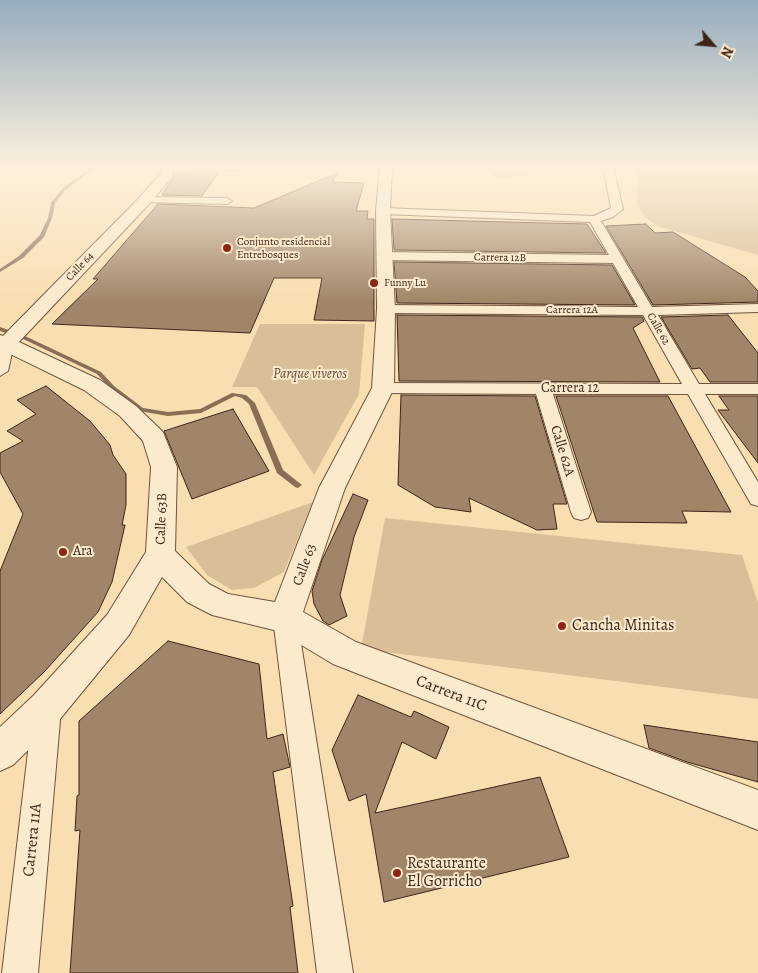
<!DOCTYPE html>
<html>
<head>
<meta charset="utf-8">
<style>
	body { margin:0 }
	#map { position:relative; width:758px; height:973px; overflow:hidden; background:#f9deb1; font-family:Alegreya,serif }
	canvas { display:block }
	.north { position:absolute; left:688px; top:20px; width:50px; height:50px; -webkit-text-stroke:4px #fbeacc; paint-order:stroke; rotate:117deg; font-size:14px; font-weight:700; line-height:20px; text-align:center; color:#3f2518 }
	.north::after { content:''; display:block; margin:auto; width:18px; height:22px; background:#3f2518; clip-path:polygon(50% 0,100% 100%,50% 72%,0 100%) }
</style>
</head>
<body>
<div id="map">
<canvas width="758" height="973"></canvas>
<div class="north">N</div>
</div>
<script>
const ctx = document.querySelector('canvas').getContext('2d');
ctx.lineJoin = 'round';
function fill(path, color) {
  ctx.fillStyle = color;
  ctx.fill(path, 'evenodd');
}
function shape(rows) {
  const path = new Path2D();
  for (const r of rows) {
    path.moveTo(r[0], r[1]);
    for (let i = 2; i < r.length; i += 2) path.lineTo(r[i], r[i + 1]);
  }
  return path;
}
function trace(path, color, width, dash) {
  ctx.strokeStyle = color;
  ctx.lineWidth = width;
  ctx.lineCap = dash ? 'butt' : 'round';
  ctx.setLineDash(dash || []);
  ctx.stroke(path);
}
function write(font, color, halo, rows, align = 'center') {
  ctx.font = font + ' Alegreya,serif';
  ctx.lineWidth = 4;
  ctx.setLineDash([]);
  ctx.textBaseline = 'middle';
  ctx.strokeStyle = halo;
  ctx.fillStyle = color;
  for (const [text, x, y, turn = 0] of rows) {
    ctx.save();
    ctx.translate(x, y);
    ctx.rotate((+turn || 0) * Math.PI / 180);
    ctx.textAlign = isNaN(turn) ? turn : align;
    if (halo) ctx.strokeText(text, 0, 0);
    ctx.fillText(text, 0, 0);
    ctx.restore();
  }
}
fill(shape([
	[486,166,521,166,530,176,495,178],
	[633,166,758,166,758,255,657,226,644,216,637,204,637,173],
	[260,324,365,324,359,394,314,475,257,387,232,387],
	[313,502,284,572,254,588,232,590,207,575,186,547],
	[385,518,742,555,758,603,758,699,361,649]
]), '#d9bf97');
fill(shape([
	[93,166,98,166,65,190,55,203,52,218,44,237,23,258,0,272,0,269,19,256,40,235,48,218,51,203,63,188,93,166],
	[0,327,25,336,101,372,114,386,143,408,168,412,200,409,232,393,246,395,255,403,283,470,302,485,298,488,295,487,277,473,249,404,242,398,235,396,201,413,168,416,139,411,110,388,97,374,21,338,0,331,0,327]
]), '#896e55');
const building = shape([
	[175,172,219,172,202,196,162,195,173,178,175,172],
	[337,173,333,182,364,183,356,211,368,211,367,219,374,219,374,321,314,320,322,278,274,278,250,333,52,324,98,279,93,279,158,204,254,208,337,173],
	[392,219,587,224,606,253,394,250,392,219],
	[646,224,655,233,673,232,745,277,758,291,758,302,653,305,606,226,646,224],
	[394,262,612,265,635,305,397,303,394,262],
	[397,315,642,317,644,321,633,328,660,382,399,381,397,315],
	[728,315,758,353,758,382,710,382,700,368,692,369,661,317,728,315],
	[46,386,90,421,110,445,113,455,126,474,126,505,122,525,125,525,112,582,98,612,45,671,0,714,0,571,23,514,0,472,0,453,23,441,7,431,36,414,17,400,46,386],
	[401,395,535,396,567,504,553,504,557,529,537,530,469,498,471,512,435,507,398,485,401,395],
	[556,396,668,396,731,512,682,511,687,523,597,522,556,396],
	[719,396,758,396,758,463,718,410,729,410,719,396],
	[233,409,269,471,192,499,164,431,233,409],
	[353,494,368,500,354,537,340,595,347,616,329,625,323,621,314,604,312,591,322,560,353,494],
	[168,641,259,664,267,739,283,734,290,767,273,772,293,906,290,907,298,973,70,973,80,830,75,831,77,796,79,795,79,721,168,641],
	[358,695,411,717,414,711,449,727,436,759,402,742,375,813,540,777,569,857,384,902,366,794,349,801,332,750,358,695],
	[644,725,758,742,758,782,687,762,649,748,644,725]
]);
fill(building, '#a08568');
trace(building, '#3f2518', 1);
const minor = shape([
	[188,166,247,166,248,167,243,170,193,169,188,166],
	[603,166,613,166,623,209,613,217,601,221,652,307,758,304,758,312,658,315,699,384,758,384,758,394,705,394,758,482,758,506,751,504,688,394,553,394,591,512,588,518,581,520,574,518,571,512,536,394,383,393,377,392,375,388,377,384,383,383,682,384,643,315,386,313,379,309,386,305,638,307,613,263,383,260,377,256,383,252,609,255,590,222,383,214,377,211,383,208,594,216,611,208,603,166],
	[145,197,227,198,232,201,227,204,141,202,141,198,145,197],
	[6,339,14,344,8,371,0,376,0,342,6,339],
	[285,607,294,611,297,618,353,973,317,973,273,618,276,611,285,607],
	[47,696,57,700,61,709,38,973,2,973,33,709,37,700,47,696]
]);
const tertiary = shape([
	[162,166,174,166,172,177,150,203,19,342,100,380,136,406,163,432,177,467,175,551,209,584,228,594,275,602,319,488,372,388,377,309,376,211,380,166,392,166,390,211,395,309,394,388,345,488,303,612,356,642,758,790,758,830,333,664,278,631,212,615,187,602,162,577,129,635,60,719,13,765,0,771,0,727,34,695,107,615,146,552,151,467,143,441,120,416,84,390,0,349,0,335,3,336,140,197,161,173,162,166]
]);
trace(minor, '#6e533e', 2);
trace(tertiary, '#6e533e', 2);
fill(minor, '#fbeacc');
fill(tertiary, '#fbeacc');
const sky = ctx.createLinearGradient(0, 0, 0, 303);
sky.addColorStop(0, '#95acbd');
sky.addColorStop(0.55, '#fcf0dc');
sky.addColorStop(1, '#fcf0dc00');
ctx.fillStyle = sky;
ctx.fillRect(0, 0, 758, 303);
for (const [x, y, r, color] of [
	[227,248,5,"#8f2418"],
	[374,283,5,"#8f2418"],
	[63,552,5,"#8f2418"],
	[562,626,5,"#8f2418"],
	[397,873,5,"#8f2418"]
]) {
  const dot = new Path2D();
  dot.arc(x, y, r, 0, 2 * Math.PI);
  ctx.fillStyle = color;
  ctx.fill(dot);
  trace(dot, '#fbeacc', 2);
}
write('11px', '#3f2518', '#fbeacc', [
	["Conjunto residencial",237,242],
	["Entrebosques",237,255],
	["Funny Lu",384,283]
], 'left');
write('11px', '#3f2518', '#fbeacc', [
	["Carrera 12B",500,258,1],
	["Calle 64",80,267,-46],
	["Carrera 12A",572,310],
	["Calle 62",658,329,60]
]);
write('italic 14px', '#664c38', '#fbeacc', [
	["Parque viveros",310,375]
]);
write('14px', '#3f2518', '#fbeacc', [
	["Carrera 12",570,389],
	["Calle 62A",562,451,73],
	["Calle 63B",162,519,-88],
	["Calle 63",305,565,-70]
]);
write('14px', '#3f2518', '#fbeacc', [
	["Ara",73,552]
], 'left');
write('16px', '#3f2518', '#fbeacc', [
	["Cancha Minitas",572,626],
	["Restaurante",407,864],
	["El Gorricho",407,882]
], 'left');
write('16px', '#3f2518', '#fbeacc', [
	["Carrera 11C",451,694,21],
	["Carrera 11A",33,840,-84]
]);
</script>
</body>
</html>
